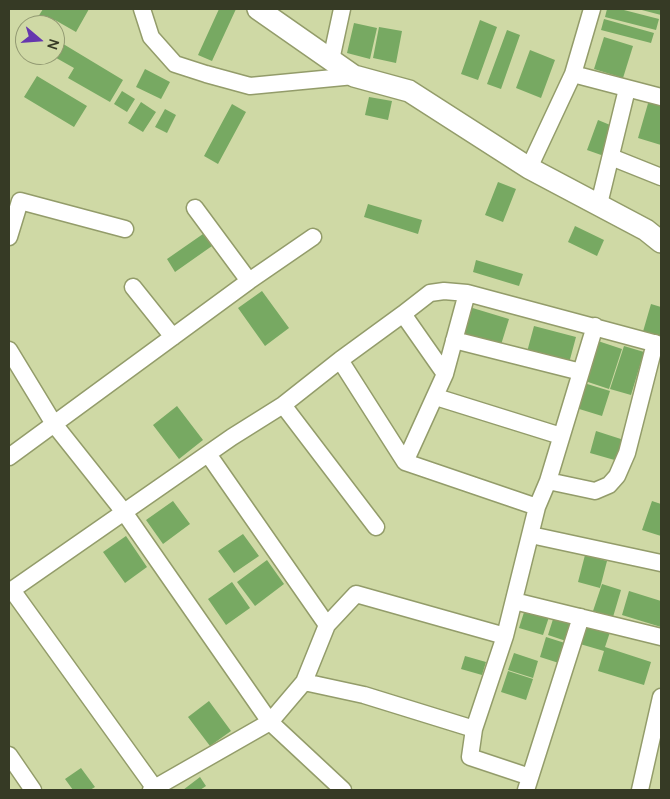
<!DOCTYPE html>
<html>
<head>
<meta charset="utf-8">
<style>
	body { margin:0 }
	#map { position:relative; width:670px; height:799px; overflow:hidden; background:#cfd9a5; font-family:Manrope,sans-serif }
	canvas { display:block }
	.frame { position:absolute; inset:0; border:10px solid #363a25; pointer-events:none }
	.north { position:absolute; left:15px; top:15px; width:50px; height:50px; box-sizing:border-box; background:#cfd9a5; border:1px solid #929972; border-radius:50%; rotate:108deg; font-size:14px; font-weight:700; line-height:20px; text-align:center; color:#363a25 }
	.north::after { content:''; display:block; margin:auto; width:18px; height:22px; background:#6536ae; clip-path:polygon(50% 0,100% 100%,50% 72%,0 100%) }
</style>
</head>
<body>
<div id="map">
<canvas width="670" height="799"></canvas>
<div class="frame"></div>
<div class="north">N</div>
</div>
<script>
const ctx = document.querySelector('canvas').getContext('2d');
ctx.lineJoin = 'round';
function fill(path, color) {
  ctx.fillStyle = color;
  ctx.fill(path, 'evenodd');
}
function shape(rows) {
  const path = new Path2D();
  for (const r of rows) {
    path.moveTo(r[0], r[1]);
    for (let i = 2; i < r.length; i += 2) path.lineTo(r[i], r[i + 1]);
  }
  return path;
}
function trace(path, color, width, dash) {
  ctx.strokeStyle = color;
  ctx.lineWidth = width;
  ctx.lineCap = dash ? 'butt' : 'round';
  ctx.setLineDash(dash || []);
  ctx.stroke(path);
}
fill(shape([
	[43,9,89,9,76,32,55,20,52,25,33,25],
	[219,9,236,9,212,61,198,55],
	[607,9,620,9,659,19,656,30,605,17],
	[638,9,661,9,661,15],
	[604,19,654,33,651,43,601,30],
	[480,20,497,27,478,80,461,74],
	[354,23,377,28,370,59,347,53],
	[379,27,402,31,396,63,373,58],
	[507,30,520,35,501,89,487,84],
	[604,37,633,46,623,78,594,69],
	[55,39,123,80,110,102,68,78,74,68,51,55,55,55],
	[530,50,555,60,541,98,516,88],
	[145,69,170,82,161,99,136,87],
	[37,76,87,106,74,127,24,97],
	[122,91,135,99,127,112,114,104],
	[369,97,392,101,388,120,365,115],
	[649,100,661,103,661,145,638,138],
	[141,102,156,112,143,132,128,123],
	[232,104,246,112,218,164,204,156],
	[165,109,176,115,167,133,155,127],
	[598,120,615,127,604,156,587,150],
	[498,182,516,189,503,222,485,215],
	[368,204,422,220,418,234,364,217],
	[575,226,604,240,597,256,568,242],
	[203,234,212,246,175,272,167,259],
	[476,260,523,274,519,286,473,272],
	[262,291,289,328,265,346,238,308],
	[651,304,661,307,661,340,642,335],
	[466,306,509,319,500,348,458,336],
	[534,326,576,337,569,363,527,352],
	[598,341,622,349,609,389,585,381],
	[624,346,644,352,631,395,610,389],
	[584,383,610,391,602,416,576,408],
	[177,406,203,440,179,459,153,425],
	[596,431,624,440,618,461,590,453],
	[173,501,190,524,163,544,146,520],
	[652,501,661,504,661,536,642,530],
	[243,534,259,556,234,573,218,551],
	[126,536,147,567,125,583,103,552],
	[585,555,607,561,600,588,578,582],
	[267,560,284,584,255,606,237,582],
	[232,582,250,608,226,625,208,599],
	[602,584,621,590,613,617,593,611],
	[629,591,661,601,661,627,622,615],
	[526,606,550,614,543,635,519,628],
	[554,616,575,623,569,642,548,635],
	[587,622,611,629,605,647,651,662,644,685,598,671,604,651,580,644],
	[546,637,568,644,562,664,540,657],
	[514,653,538,661,533,678,508,670],
	[465,656,486,662,482,675,461,669],
	[508,671,533,679,526,700,501,692],
	[209,701,231,731,210,746,188,717],
	[81,768,95,787,90,790,73,790,65,779],
	[200,777,206,786,200,790,183,790]
]), '#77a962');
const minor = shape([
	[142,9,151,37,175,64,206,74,250,86,354,76],
	[331,60,342,9],
	[573,74,661,97],
	[611,157,661,177],
	[529,168,573,74,592,9],
	[599,204,627,89],
	[9,237,20,201,125,229],
	[249,281,313,237],
	[133,287,173,337],
	[403,314,445,374,405,462],
	[454,340,581,372],
	[9,350,54,424,124,512,270,722,343,790],
	[340,360,405,462,537,507],
	[445,374,467,293],
	[436,397,561,436],
	[283,405,376,527],
	[208,454,327,625],
	[9,457,249,281,195,208],
	[548,481,595,491,609,485,617,476,627,453,655,343],
	[531,535,661,563],
	[12,590,156,790],
	[9,592,232,437,283,405,340,360,403,314,430,293,444,291,467,293,661,345],
	[514,601,661,637],
	[304,682,327,625,356,594,505,636],
	[474,729,505,636,537,507,548,481,595,326],
	[9,755,33,790],
	[151,790,270,722,304,682,364,695,474,729,470,757,530,777],
	[526,790,581,617],
	[640,790,661,697]
]);
const tertiary = shape([
	[258,9,354,76,409,91,529,168,646,230,661,242]
]);
trace(minor, '#939c6a', 19);
trace(tertiary, '#939c6a', 24);
trace(minor, '#fff', 16);
trace(tertiary, '#fff', 21);
</script>
</body>
</html>
